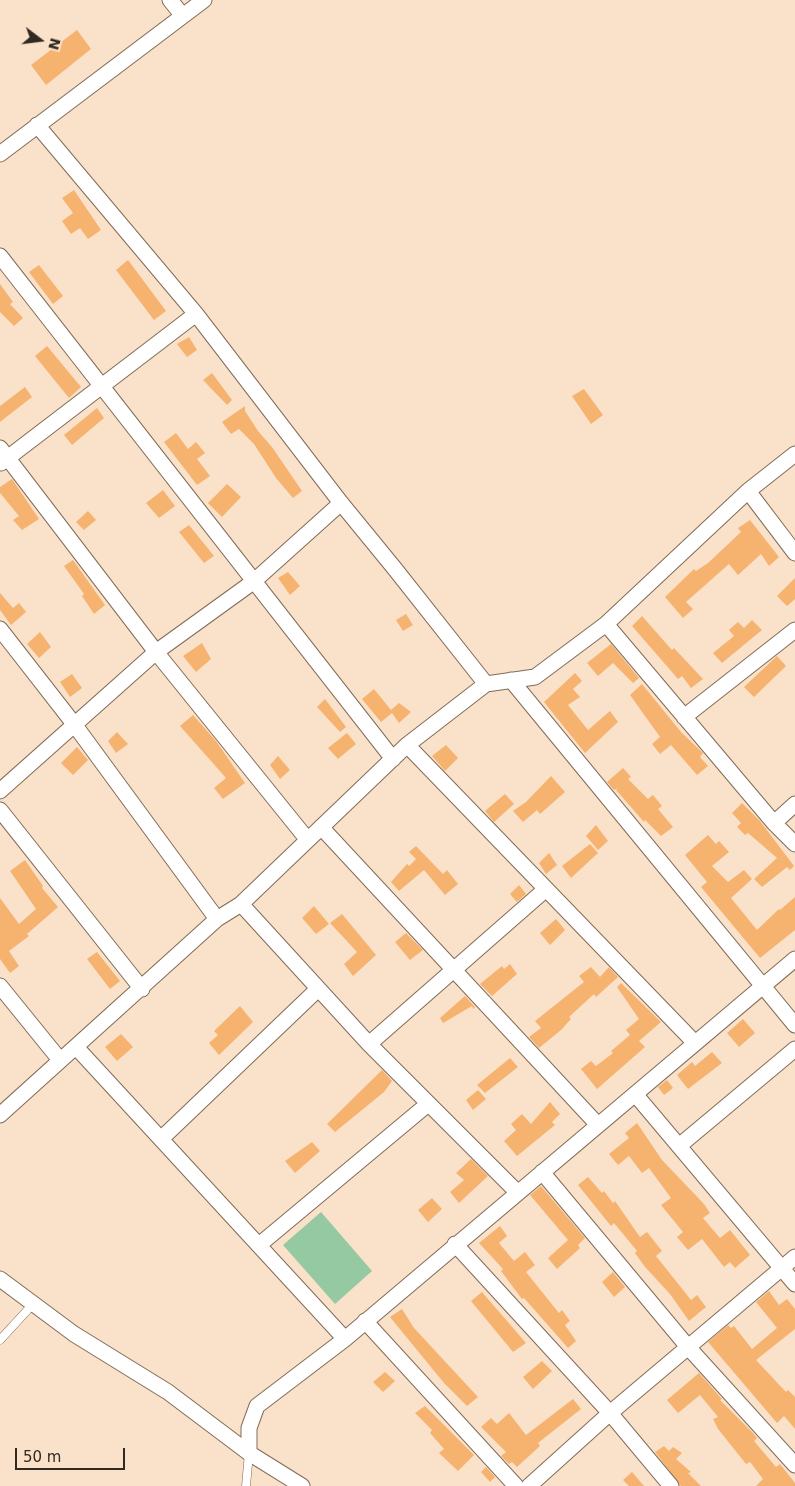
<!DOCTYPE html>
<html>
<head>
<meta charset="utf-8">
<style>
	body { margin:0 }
	#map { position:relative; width:795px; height:1486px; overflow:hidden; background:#fae1ca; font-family:"DejaVu Sans",sans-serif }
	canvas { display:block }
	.north { position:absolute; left:15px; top:15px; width:50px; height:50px; -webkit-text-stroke:4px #fae1ca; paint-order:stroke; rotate:105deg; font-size:14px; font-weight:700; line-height:20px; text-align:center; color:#322920 }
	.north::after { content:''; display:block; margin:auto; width:18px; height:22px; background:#322920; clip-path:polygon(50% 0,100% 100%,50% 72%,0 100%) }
	.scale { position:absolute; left:15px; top:1448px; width:110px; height:22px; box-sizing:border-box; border:2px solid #322920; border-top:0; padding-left:6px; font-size:15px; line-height:18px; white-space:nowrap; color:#322920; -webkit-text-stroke:4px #fae1ca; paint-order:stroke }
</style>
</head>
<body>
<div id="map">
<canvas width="795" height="1486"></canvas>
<div class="north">N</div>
<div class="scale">50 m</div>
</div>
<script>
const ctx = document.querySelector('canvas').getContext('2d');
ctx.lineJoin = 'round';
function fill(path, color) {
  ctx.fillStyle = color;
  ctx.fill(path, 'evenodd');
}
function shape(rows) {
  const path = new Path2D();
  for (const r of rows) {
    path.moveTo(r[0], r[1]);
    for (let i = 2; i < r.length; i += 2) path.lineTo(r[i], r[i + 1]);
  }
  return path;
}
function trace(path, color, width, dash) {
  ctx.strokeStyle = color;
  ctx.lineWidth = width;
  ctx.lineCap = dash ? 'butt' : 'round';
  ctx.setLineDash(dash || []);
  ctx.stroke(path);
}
fill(shape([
	[321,1212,372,1271,335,1304,283,1245]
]), '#95c9a2');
fill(shape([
	[77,30,91,49,46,85,31,65],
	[74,190,101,230,88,239,80,228,71,234,62,221,73,213,62,198],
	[128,260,166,311,154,320,116,270],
	[39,265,63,296,53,304,29,272],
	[0,284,13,302,10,304,23,318,14,326,0,312],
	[189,337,197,350,187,357,177,344],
	[47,346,81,387,69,398,35,356],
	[212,373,232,400,227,405,203,380],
	[25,387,32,397,0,422,0,406],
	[584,389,603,415,591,424,572,396],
	[245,406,245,411,258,431,272,447,302,491,293,498,276,478,254,444,239,429,231,434,222,422],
	[97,408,104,418,72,445,64,435],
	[176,433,188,449,196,442,205,453,197,459,210,476,197,485,164,442],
	[12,479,39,519,22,530,13,520,19,516,0,493,0,487],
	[227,484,241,497,222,517,208,503],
	[163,490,175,506,159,518,146,503],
	[88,511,96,520,84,530,76,522],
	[750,520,779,557,769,566,761,554,738,575,729,564,686,602,693,609,683,618,665,597,694,569,696,571,708,563,741,532,738,528],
	[189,525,214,556,204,563,179,532],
	[73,560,105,605,94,614,82,596,84,594,64,566],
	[288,572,300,586,290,595,278,578],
	[795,578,795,599,787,606,777,596],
	[0,593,13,608,19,603,26,612,11,625,0,610],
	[406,614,413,625,403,631,396,620],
	[642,616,672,650,674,648,703,679,691,688,682,676,678,679,632,626],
	[752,620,762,630,722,663,713,653,734,636,729,630,738,622,744,628],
	[40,632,51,647,39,658,27,644],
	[202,643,211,659,196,672,183,656],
	[611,644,639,678,633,683,613,663,598,676,587,663],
	[777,656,786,666,754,697,744,687],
	[575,673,582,681,573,689,580,697,568,705,588,730,610,711,618,722,585,753,544,702],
	[72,674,82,688,70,697,60,682],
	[642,684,681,732,703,753,700,757,708,766,697,775,671,745,660,754,652,744,660,737,630,695],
	[374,689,391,710,399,703,411,712,399,723,392,713,381,722,362,699],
	[325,699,346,727,340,732,317,707],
	[193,715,216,741,245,783,223,799,214,788,226,778,180,726],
	[117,732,128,744,116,753,108,741],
	[347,733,356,744,338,759,328,748],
	[446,745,458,758,445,771,432,756],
	[77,747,88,760,73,775,61,763],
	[278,756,290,770,280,779,270,765],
	[623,768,631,777,628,779,648,799,653,795,662,806,658,809,673,827,661,836,645,820,644,822,616,790,618,788,614,790,607,782],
	[551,776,565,792,540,814,537,810,523,822,513,811,526,802],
	[505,794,514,804,494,822,485,811],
	[742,803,760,821,794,866,790,870,787,867,762,887,754,879,777,858,748,833,745,835,737,827,741,823,732,813],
	[596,825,608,841,598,850,586,836],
	[708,835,716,844,719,841,729,852,712,866,728,882,744,870,752,879,731,898,757,930,779,909,780,910,795,897,795,930,760,958,701,887,707,882,685,855],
	[590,844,598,853,571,878,562,866],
	[416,846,443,874,447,870,458,884,445,895,424,870,399,891,391,882,407,864,409,866,416,859,409,852],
	[549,853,557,865,546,874,539,863],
	[25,860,43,886,42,888,58,907,27,934,29,936,9,951,19,966,10,973,0,959,0,898,19,924,36,909,10,871],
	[519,885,526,894,517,902,510,894],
	[314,906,329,924,316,934,302,918],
	[342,914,376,955,353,976,344,964,357,952,330,923],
	[556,919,565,930,550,945,540,933],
	[406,933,423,950,410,960,395,942],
	[97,952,120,981,110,989,87,959],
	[510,964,517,974,492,996,480,984,502,966,504,969],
	[591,967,600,977,609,967,618,977,596,997,594,994,569,1017,571,1019,561,1030,539,1048,529,1037,541,1028,535,1021,584,982,579,976],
	[621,983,661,1022,639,1041,645,1047,597,1089,581,1069,591,1061,596,1066,613,1053,611,1051,630,1035,626,1030,639,1019,617,987],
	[465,996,475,1007,473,1009,472,1006,443,1023,440,1018],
	[240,1006,253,1022,219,1055,209,1043,218,1035,214,1031],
	[743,1019,755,1033,739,1047,727,1033],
	[121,1034,133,1047,117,1061,105,1047],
	[712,1052,722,1063,688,1089,677,1075,692,1062,695,1066],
	[510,1058,518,1067,485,1093,477,1085],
	[382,1070,392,1081,384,1092,335,1132,327,1124],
	[667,1080,673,1088,664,1095,658,1087],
	[478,1090,486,1099,473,1110,466,1100],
	[550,1102,560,1114,552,1122,555,1125,517,1156,504,1141,516,1130,511,1124,522,1114,531,1124],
	[637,1123,662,1160,704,1204,710,1213,703,1218,720,1238,730,1230,750,1255,735,1268,730,1262,724,1267,702,1239,688,1250,677,1237,683,1232,661,1205,671,1198,649,1168,642,1173,629,1156,618,1165,609,1154,629,1138,625,1133],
	[312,1142,320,1151,295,1173,285,1161],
	[471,1159,488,1176,459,1203,450,1192,464,1180,456,1173],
	[588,1177,602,1193,604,1191,613,1203,615,1201,640,1237,647,1232,662,1251,656,1256,691,1300,697,1295,706,1307,689,1321,670,1294,645,1267,635,1253,637,1251,614,1223,611,1226,578,1185],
	[541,1186,585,1238,578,1245,580,1248,557,1269,548,1258,568,1240,530,1195],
	[432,1198,442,1209,428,1222,418,1210],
	[500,1226,507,1236,499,1243,514,1261,525,1252,535,1265,526,1272,559,1313,562,1310,570,1321,565,1325,576,1341,568,1348,524,1298,522,1299,501,1271,503,1269,479,1243],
	[613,1272,625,1287,614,1297,602,1282],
	[769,1291,779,1305,787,1299,795,1309,795,1329,756,1360,786,1392,788,1390,795,1397,795,1429,784,1416,777,1423,708,1342,728,1325,731,1328,734,1326,752,1349,777,1328,756,1302],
	[482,1292,526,1343,513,1352,471,1301],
	[402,1309,414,1328,478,1397,467,1406,444,1383,390,1317],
	[542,1361,552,1371,533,1389,523,1377],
	[385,1372,395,1381,383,1392,373,1382],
	[699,1373,722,1399,720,1400,753,1433,757,1438,754,1441,776,1467,780,1464,795,1483,795,1486,756,1486,763,1479,750,1462,746,1464,718,1429,713,1419,718,1417,700,1395,678,1413,667,1400],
	[573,1399,581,1409,538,1443,540,1446,517,1467,512,1462,509,1464,501,1456,506,1452,481,1427,491,1418,497,1424,509,1413,526,1435],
	[425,1406,474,1455,458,1471,439,1453,444,1449,430,1433,432,1430,415,1413],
	[664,1446,669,1451,673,1447,682,1453,676,1459,691,1472,688,1473,701,1486,681,1486,655,1452],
	[486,1467,495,1477,490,1482,481,1472],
	[632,1472,644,1486,629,1486,623,1480]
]), '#f6b36f');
const lane = shape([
	[0,1340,33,1304],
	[246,1486,249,1453]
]);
const street = shape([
	[170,0,183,16],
	[37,125,196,314,341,503,395,569,486,684],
	[0,154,204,0],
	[0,256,393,759],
	[0,448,156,652,307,839],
	[1,463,196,314],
	[748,491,795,553],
	[606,624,774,823,795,844],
	[0,629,74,724,217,919],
	[511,680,795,1025],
	[684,717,795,630],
	[407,745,695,1043],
	[0,791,156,652,253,582,341,503],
	[0,810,142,989],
	[774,823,795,804],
	[321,827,598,1125],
	[241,904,369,1044,517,1192],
	[0,986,60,1060],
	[369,1044,546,889],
	[76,1047,345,1339],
	[635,1094,795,1284],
	[0,1115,217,919,241,904,407,745,486,684,535,677,606,624,748,491,795,454],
	[161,1139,318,989],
	[679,1146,795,1049],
	[542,1172,688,1347,795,1465],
	[455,1244,610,1413,671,1486],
	[259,1245,428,1104],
	[0,1279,74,1334,168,1392,249,1453,249,1428,257,1406,345,1339,795,959],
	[365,1321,516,1486],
	[249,1453,302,1486],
	[529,1486,610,1413,795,1257]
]);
trace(lane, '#816c57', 9);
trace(street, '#816c57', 17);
trace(lane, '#fff', 8);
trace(street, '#fff', 15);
</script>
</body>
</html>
